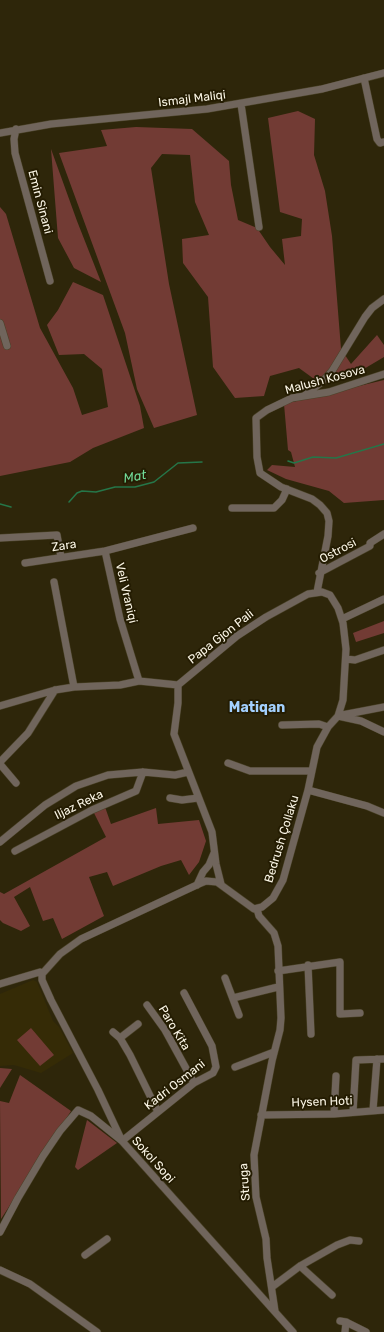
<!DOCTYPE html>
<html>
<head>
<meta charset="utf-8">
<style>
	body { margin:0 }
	canvas { display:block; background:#2e260a }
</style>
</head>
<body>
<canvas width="384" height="1332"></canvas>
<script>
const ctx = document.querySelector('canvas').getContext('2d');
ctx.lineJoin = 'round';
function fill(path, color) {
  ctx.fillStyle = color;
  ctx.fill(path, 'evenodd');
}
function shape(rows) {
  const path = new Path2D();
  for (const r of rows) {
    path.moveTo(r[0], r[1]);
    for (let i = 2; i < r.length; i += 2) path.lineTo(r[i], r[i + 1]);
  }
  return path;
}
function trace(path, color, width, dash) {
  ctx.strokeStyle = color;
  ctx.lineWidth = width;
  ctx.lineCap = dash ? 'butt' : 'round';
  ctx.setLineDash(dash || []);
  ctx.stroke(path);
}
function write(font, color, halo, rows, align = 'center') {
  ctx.font = font + ' Rubik,sans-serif';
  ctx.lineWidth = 4;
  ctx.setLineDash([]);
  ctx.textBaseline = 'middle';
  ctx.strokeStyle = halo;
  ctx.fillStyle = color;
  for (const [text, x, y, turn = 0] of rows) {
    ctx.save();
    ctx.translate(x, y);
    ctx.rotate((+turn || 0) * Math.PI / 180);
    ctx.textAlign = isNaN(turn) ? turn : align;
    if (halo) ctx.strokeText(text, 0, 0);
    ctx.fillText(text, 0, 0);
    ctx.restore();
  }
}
fill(shape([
	[33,980,37,982,53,1021,59,1027,73,1053,41,1073,14,1065,0,1066,0,994]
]), '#352b06');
fill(shape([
	[298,111,315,119,314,155,325,191,332,236,341,349,351,364,377,335,384,345,384,357,357,373,321,384,299,368,270,376,264,396,235,398,213,367,208,297,183,263,182,239,209,235,195,202,190,155,162,154,151,168,169,284,197,415,154,428,137,389,125,333,59,153,107,146,101,130,136,127,192,129,229,161,231,185,238,220,257,228,270,247,285,265,282,239,301,236,302,219,280,212,268,118],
	[51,149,77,221,101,282,74,268,58,238],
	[0,207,6,214,40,328,73,388,82,415,108,407,102,369,84,354,59,355,47,325,58,310,73,282,103,295,140,406,144,428,93,448,70,462,0,476],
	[384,380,384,500,344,503,329,491,286,479,267,470,272,465,295,467,291,452,288,450,284,404],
	[384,621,384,633,356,642,353,633],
	[105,807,111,824,156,808,158,824,199,820,206,841,199,862,189,875,181,860,161,866,113,886,107,872,89,877,104,916,62,939,53,918,43,921,30,887,14,897,30,926,21,931,3,923,0,920,0,892,4,894,106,837,94,813],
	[31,1028,54,1055,40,1066,17,1040],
	[0,1068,12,1069,0,1088],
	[20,1075,71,1111,1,1219,0,1101,9,1103],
	[87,1120,117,1143,78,1170,75,1167]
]), '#723b34');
trace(shape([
	[288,461,294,463,313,457,336,458,384,444],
	[69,502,77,493,82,491,96,492,115,487,135,487,154,482,178,463,202,462],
	[0,504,11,507]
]), '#257649', 1.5);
const minor = shape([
	[364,78,377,139,380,143,384,142],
	[241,104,259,227],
	[16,129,14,139,15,153,50,281],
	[0,133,51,124,207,109,322,89,384,73],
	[0,323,7,346],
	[305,395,323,381,332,371,365,317,372,308,384,299],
	[232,508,274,508,282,500,287,489],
	[0,538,57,535,61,557],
	[105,551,120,619,139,681],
	[25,563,105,551,193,528],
	[319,573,370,546,370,543,384,534],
	[54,582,74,687],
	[317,592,328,536,329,521,327,513,320,505,312,499,281,487,260,473,257,457,256,418,267,410,292,398,329,392,384,374],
	[342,619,384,599],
	[346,659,355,660,384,650],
	[178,685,178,703,174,734,212,832,216,864,221,884],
	[0,706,55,690,74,687,120,685,139,681,178,685,237,636,266,617,308,594,322,592,330,595,338,608,343,623,346,649,343,700,338,716,328,727,317,747,308,790,283,880,273,898,262,907,254,909,217,882,206,881,201,883,81,939,60,954,42,974],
	[342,715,384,707],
	[338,716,361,721,384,732],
	[282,725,319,724,328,727],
	[0,762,28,733,55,690],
	[228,763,250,771,311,771],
	[0,764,16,783],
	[308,790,367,806,384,813],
	[170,798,182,800,198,798],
	[0,842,45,805,76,786,108,775,143,772,175,775,188,772],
	[15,851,92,810,136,791,143,772],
	[197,885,203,872,209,865,214,853],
	[257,909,259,916,274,933,278,946,281,1018,280,1030,272,1061,254,1155,256,1197,266,1239,267,1258,275,1311],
	[308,965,311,1034],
	[278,971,340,962,340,1014,360,1013],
	[42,974,42,980,51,1000,98,1090,122,1141,293,1332],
	[225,978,239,1015],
	[0,984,40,972,42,974],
	[233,998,278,987],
	[147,1005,165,1030,194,1083],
	[113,1032,120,1038,130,1055,158,1112],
	[120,1038,138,1024],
	[235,1067,274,1052],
	[373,1110,377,1059],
	[353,1112,356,1060,384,1059],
	[334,1114,336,1076],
	[261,1115,334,1114,384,1110],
	[0,1232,18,1198,43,1156,60,1131,78,1110,91,1116,122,1141,194,1083,213,1073,216,1067,212,1046,184,993],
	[85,1255,107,1239],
	[300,1266,332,1295],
	[0,1270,30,1284,97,1332],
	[272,1287,300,1266,337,1245,350,1240,359,1241],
	[340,1321,346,1322,366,1332],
	[345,1332,346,1322]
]);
trace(minor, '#4b4329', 8);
trace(minor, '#70655c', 7);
write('12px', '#faf5e5', '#241c02', [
	["Ismajl Maliqi",192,99,-7],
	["Emin Sinani",40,202,75],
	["Malush Kosova",325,380,-15],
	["Zara",64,546,-9],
	["Ostrosi",338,551,-28],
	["Veli Vraniqi",126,593,77],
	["Papa Gjon Pali",221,637,-38],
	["Iljaz Reka",79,805,-26],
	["Bedrush Çollaku",282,839,-73],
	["Paro Kita",174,1028,59],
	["Kadri Osmani",175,1085,-38],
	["Hysen Hoti",322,1102,-2],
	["Sokol Sopi",153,1160,48],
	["Struga",245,1182,-94]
]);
write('italic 13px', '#71db99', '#241c02', [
	["Mat",135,477,-10]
]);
write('bold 14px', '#a3d0fe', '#241c02', [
	["Matiqan",257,708]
]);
</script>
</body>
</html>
